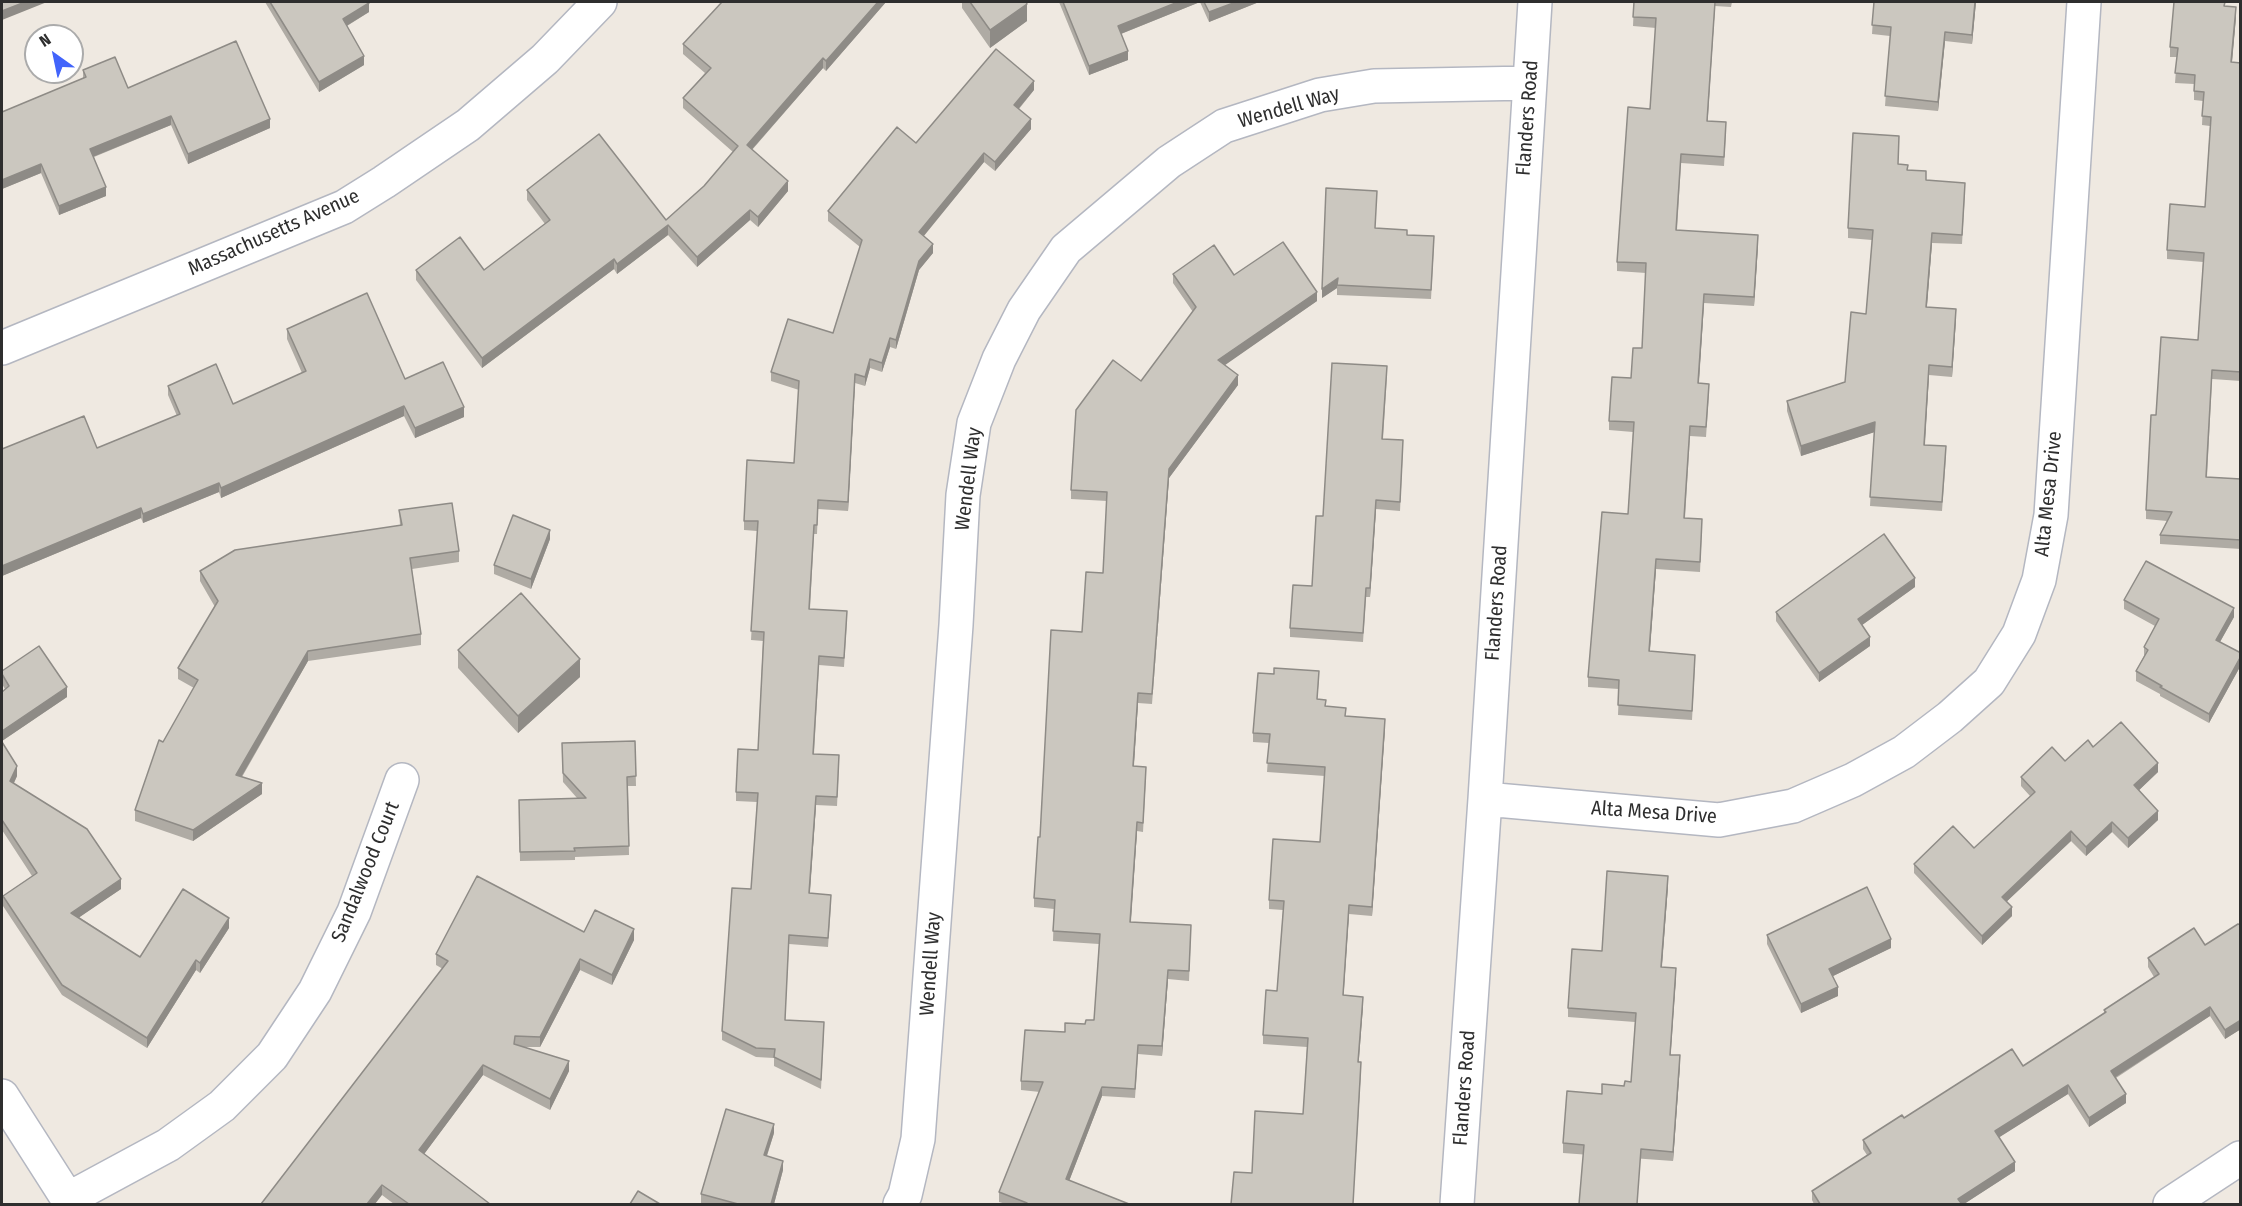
<!DOCTYPE html>
<html>
<head>
<meta charset="utf-8">
<style>
	body { margin:0 }
	#map { position:relative; width:2242px; height:1206px; overflow:hidden; background:#efe9e1; font-family:"Fira Sans Condensed",sans-serif }
	canvas { display:block }
	.frame { position:absolute; inset:0; border:3px solid #2e2e2e; pointer-events:none }
	.north { position:absolute; left:24px; top:24px; width:60px; height:60px; box-sizing:border-box; background:#fff; border:2px solid #ababab; border-radius:50%; rotate:327deg; font-size:16px; font-weight:700; line-height:24px; text-align:center; color:#2e2e2e }
	.north::after { content:''; display:block; margin:auto; width:21px; height:27px; background:#4264fb; clip-path:polygon(50% 0,100% 100%,50% 72%,0 100%) }
</style>
</head>
<body>
<div id="map">
<canvas width="2242" height="1206"></canvas>
<div class="frame"></div>
<div class="north">N</div>
</div>
<script>
const ctx = document.querySelector('canvas').getContext('2d');
ctx.lineJoin = 'round';
function shape(rows) {
  const path = new Path2D();
  for (const r of rows) {
    path.moveTo(r[0], r[1]);
    for (let i = 2; i < r.length; i += 2) path.lineTo(r[i], r[i + 1]);
  }
  return path;
}
function trace(path, color, width, dash) {
  ctx.strokeStyle = color;
  ctx.lineWidth = width;
  ctx.lineCap = dash ? 'butt' : 'round';
  ctx.setLineDash(dash || []);
  ctx.stroke(path);
}
function fill(path, color) {
  ctx.fillStyle = color;
  ctx.fill(path, 'evenodd');
}
function write(font, color, halo, rows, align = 'center') {
  ctx.font = font + ' "Fira Sans Condensed",sans-serif';
  ctx.lineWidth = 4.5;
  ctx.setLineDash([]);
  ctx.textBaseline = 'middle';
  ctx.strokeStyle = halo;
  ctx.fillStyle = color;
  for (const [text, x, y, turn = 0] of rows) {
    ctx.save();
    ctx.translate(x, y);
    ctx.rotate((+turn || 0) * Math.PI / 180);
    ctx.textAlign = isNaN(turn) ? turn : align;
    if (halo) ctx.strokeText(text, 0, 0);
    ctx.fillText(text, 0, 0);
    ctx.restore();
  }
}
const minor = shape([
	[2,348,344,207,384,182,468,125,545,59,600,2],
	[1485,799,1719,820,1793,806,1853,780,1904,752,1950,717,1989,682,2019,634,2039,580,2051,515,2084,2],
	[2,1096,71,1204],
	[68,1199,168,1145,222,1106,272,1056,315,991,354,912,402,780],
	[900,1204,905,1195,918,1139,956,625,963,495,974,423,999,359,1024,310,1066,249,1169,162,1224,126,1320,95,1374,86,1530,83],
	[1457,1204,1485,799,1535,2],
	[2170,1204,2240,1158]
]);
trace(minor, '#b4b7c1', 36);
trace(minor, '#fff', 33);
fill(shape([
	[265,2,368,2,369,12,347,26,364,65,319,92],
	[722,2,886,2,826,71,823,68,752,150,788,191,758,227,750,220,697,267,668,235,617,274,614,269,482,368,416,280,416,270,484,270,545,224,527,200,527,190,666,220,704,186,733,152,683,108,683,98,705,73,683,54,683,44],
	[962,2,1026,2,1027,21,990,48,962,8],
	[1059,2,1259,2,1209,22,1200,2,1121,34,1128,60,1089,75],
	[1634,2,1732,2,1731,7,1715,6,1707,121,1726,132,1724,166,1681,163,1677,230,1758,245,1754,306,1704,303,1699,383,1709,393,1706,437,1690,436,1685,518,1702,528,1700,572,1656,569,1650,651,1695,664,1692,720,1618,715,1619,689,1588,687,1588,677,1628,514,1633,432,1609,430,1609,421,1631,378,1642,348,1646,273,1617,271,1617,262,1650,109,1656,28,1633,26],
	[1874,2,1976,2,1972,44,1945,41,1938,111,1885,106,1890,36,1872,34],
	[2180,2,2225,2,2225,6,2236,17,2232,63,2241,63,2241,381,2212,379,2207,477,2241,479,2241,549,2160,544,2160,535,2167,521,2146,519,2146,510,2156,415,2198,340,2203,262,2167,259,2167,250,2205,207,2210,126,2202,125,2203,101,2194,100,2194,84,2175,83,2177,57,2170,57,2170,47],
	[83,70,128,88,270,128,188,164,171,125,94,157,106,196,59,215,41,173,2,189,83,78],
	[1034,90,1019,109,1031,129,995,171,984,162,923,236,933,253,919,270,896,349,890,347,882,372,870,368,865,386,855,383,848,511,818,509,817,534,814,534,810,609,847,620,844,667,819,665,814,754,839,764,837,806,816,805,810,893,831,904,828,947,789,944,785,1020,824,1031,821,1089,774,1066,774,1058,756,1057,722,1040,722,1031,751,889,757,802,736,801,736,792,758,750,763,641,751,640,757,531,744,530,744,521,794,463,799,390,771,381,771,372,833,333,860,247,828,221,828,211,916,143],
	[1899,145,1898,164,1926,180,1965,193,1962,244,1932,243,1927,307,1956,319,1952,377,1929,375,1925,445,1946,456,1942,511,1870,506,1874,432,1801,456,1787,411,1787,401,1845,382,1866,314,1872,240,1848,238,1848,228],
	[1376,228,1407,235,1434,245,1431,299,1337,295,1337,288,1322,298],
	[1173,274,1234,275,1317,301,1224,365,1238,385,1169,478,1152,704,1138,703,1134,766,1146,776,1143,832,1137,831,1131,922,1191,934,1189,981,1168,979,1162,1056,1138,1054,1135,1098,1102,1096,1069,1181,1129,1204,1006,1204,999,1202,999,1192,1040,1092,1021,1090,1021,1081,1065,1032,1094,1020,1099,944,1053,941,1054,909,1034,907,1034,898,1040,837,1082,632,1103,573,1107,501,1071,499,1071,490,1141,381,1193,312,1173,283],
	[287,329,405,379,464,417,415,438,404,416,221,498,219,492,143,523,141,518,2,576,2,449,97,448,177,416,168,395,168,386,233,404,302,373,287,339],
	[1387,375,1383,439,1403,449,1400,511,1376,509,1370,597,1366,597,1363,642,1290,637,1290,628,1312,586,1323,516],
	[399,510,459,551,459,562,412,569,421,634,421,645,308,661,242,777,262,794,193,841,135,821,135,810,163,742,194,688,178,679,178,668,215,607,200,581,200,571,400,525],
	[550,539,531,589,494,574,494,565],
	[1915,587,1862,625,1870,646,1819,682,1776,621,1776,612],
	[2124,600,2234,617,2220,642,2241,653,2241,665,2209,723,2160,696,2160,694,2136,681,2136,671,2144,656,2144,647,2155,626,2124,609],
	[458,650,580,677,518,733,458,668],
	[2,671,67,697,2,741,2,692,5,689,2,684],
	[1319,680,1317,699,1326,706,1346,716,1385,728,1372,916,1349,914,1343,995,1363,1006,1358,1062,1361,1071,1252,1173,1303,1114,1307,1047,1263,1044,1263,1035,1277,991,1283,910,1269,909,1269,900,1320,842,1325,776,1267,772,1269,743,1253,742,1253,733],
	[635,741,636,786,628,786,629,855,575,857,575,860,520,861,519,800,577,798,563,782,562,743],
	[2,742,17,776,14,783,121,889,79,917,140,957,229,928,200,973,196,970,147,1048,62,995,3,906,3,896,32,876,2,830],
	[2093,747,2158,772,2139,790,2158,820,2128,848,2112,832,2086,856,2071,841,2007,901,2012,916,1982,945,1914,873,1914,864,1974,848,2030,796,2021,786,2021,777,2065,761],
	[1668,886,1662,967,1676,977,1670,1055,1680,1065,1673,1161,1563,1153,1563,1143,1602,1094,1624,1086,1631,1082,1635,1022,1568,1017,1568,1008],
	[2241,925,2241,1029,2225,1039,2210,1016,2116,1078,2126,1103,2089,1127,2068,1094,1999,1137,2015,1171,1964,1204,1814,1204,1812,1200,1812,1191,1867,1155,1863,1149,1863,1140,1904,1118,2023,1066,2104,1013,2104,1010,2154,977,2148,967,2148,958,2205,945],
	[584,932,634,940,612,985,580,970,540,1047,522,1047,569,1071,550,1110,483,1075,424,1154,490,1204,394,1204,382,1195,266,1199,443,969,436,965,436,954],
	[1767,935,1891,948,1833,976,1838,996,1801,1013,1767,944],
	[774,1133,767,1156,783,1170,774,1204,706,1204,701,1203,701,1194]
]), '#afaba4');
fill(shape([
	[25,2,47,2,2,20,2,11],
	[878,2,886,2,826,71,826,61],
	[1178,2,1200,2,1118,35,1118,26],
	[1236,2,1259,2,1209,22,1209,12],
	[1715,2,1715,6,1707,131,1707,121],
	[1975,2,1976,2,1972,44,1972,35],
	[369,3,369,12,343,28,343,19],
	[1027,4,1027,21,990,48,990,30],
	[2236,7,2236,17,2231,72,2231,62],
	[1945,32,1945,41,1938,111,1938,102],
	[1128,51,1128,60,1089,75,1089,66],
	[364,56,364,65,319,92,319,82],
	[823,58,823,68,747,155,747,145],
	[1034,81,1034,90,1014,114,1014,105],
	[171,116,171,125,90,158,90,149],
	[270,119,270,128,188,164,188,154],
	[1031,119,1031,129,995,171,995,162],
	[984,153,984,162,919,242,919,232],
	[41,164,41,173,2,189,2,180],
	[788,181,788,191,758,227,758,217],
	[106,187,106,196,59,215,59,206],
	[750,210,750,220,697,267,697,257],
	[668,225,668,235,617,274,617,264],
	[1932,233,1932,243,1926,317,1926,307],
	[1758,235,1758,245,1754,306,1754,297],
	[933,244,933,253,919,270,896,349,896,340,919,261],
	[614,259,614,269,482,368,482,358],
	[1338,278,1337,288,1322,298,1322,289],
	[1317,292,1317,301,1218,370,1218,360],
	[1704,294,1704,303,1698,393,1698,383],
	[1956,309,1956,319,1952,377,1952,367],
	[890,338,890,347,882,372,882,363],
	[870,359,870,368,865,386,865,377],
	[1929,365,1929,375,1924,454,1924,445],
	[855,374,855,383,848,511,848,502],
	[1238,375,1238,385,1169,478,1152,704,1169,469],
	[404,406,404,416,221,498,221,488],
	[464,407,464,417,415,438,415,428],
	[1875,422,1875,432,1801,456,1801,446],
	[219,483,219,492,143,523,143,514],
	[1376,500,1376,509,1370,597,1370,588],
	[141,508,141,518,2,576,2,566],
	[550,530,550,539,531,589,531,579],
	[1656,559,1656,569,1649,661,1649,651],
	[1915,578,1915,587,1858,628,1858,619],
	[2234,608,2234,617,2216,649,2216,640],
	[1870,637,1870,646,1819,682,1819,673],
	[308,651,308,661,236,786,236,775],
	[2241,656,2241,665,2209,723,2209,714],
	[580,659,580,677,518,733,518,716],
	[67,687,67,697,2,741,2,731],
	[1138,693,1138,703,1133,776,1133,766],
	[1385,719,1385,728,1372,916,1372,907],
	[2158,763,2158,772,2134,795,2134,785],
	[17,766,17,776,10,791,10,781],
	[262,783,262,794,193,841,193,830],
	[816,796,816,805,809,902,809,893],
	[2158,811,2158,820,2128,848,2128,838],
	[1137,822,1137,831,1130,931,1130,922],
	[2112,822,2112,832,2086,856,2086,847],
	[2071,831,2071,841,2002,906,2002,897],
	[1668,876,1668,886,1661,976,1661,967],
	[121,879,121,889,71,923,71,913],
	[1349,905,1349,914,1343,1004,1343,995],
	[2012,907,2012,916,1982,945,1982,936],
	[229,918,229,928,200,973,200,963],
	[634,929,634,940,612,985,612,975],
	[1891,939,1891,948,1829,978,1829,969],
	[580,959,580,970,540,1047,540,1037],
	[196,960,196,970,147,1048,147,1038],
	[1676,968,1676,977,1670,1064,1670,1055],
	[1168,970,1168,979,1162,1056,1162,1046],
	[1838,987,1838,996,1801,1013,1801,1004],
	[1363,997,1363,1006,1358,1071,1358,1062],
	[2210,1007,2210,1016,2111,1080,2111,1071],
	[2241,1020,2241,1029,2225,1039,2225,1030],
	[1680,1055,1680,1065,1673,1161,1673,1152],
	[569,1061,569,1071,550,1110,550,1099],
	[1361,1062,1361,1071,1353,1204],
	[483,1065,483,1075,419,1161,419,1150],
	[2068,1085,2068,1094,1995,1140,1995,1131],
	[1102,1087,1102,1096,1066,1189,1066,1179],
	[2126,1094,2126,1103,2089,1127,2089,1118],
	[774,1124,774,1133,764,1164,764,1155],
	[783,1161,783,1170,774,1204,771,1204],
	[2015,1162,2015,1171,1964,1204,1958,1204,1958,1199],
	[382,1185,382,1195,375,1204,367,1204]
]), '#8e8b86');
const building = shape([
	[2,2,25,2,2,11,2,2],
	[270,2,368,2,369,3,343,19,364,56,319,82,270,2],
	[722,2,878,2,826,61,823,58,747,145,788,181,758,217,750,210,697,257,668,225,617,264,614,259,482,358,416,270,460,237,484,270,550,220,527,190,599,134,666,220,704,186,738,146,683,98,711,68,683,44,722,2],
	[970,2,1026,2,1027,4,990,30,970,2],
	[1063,2,1178,2,1118,26,1128,51,1089,66,1063,2],
	[1204,2,1236,2,1209,12,1204,2],
	[1634,2,1715,2,1707,121,1726,122,1724,157,1681,154,1676,230,1758,235,1754,297,1704,294,1698,383,1709,384,1706,427,1690,426,1684,518,1702,519,1700,562,1656,559,1649,651,1695,655,1692,711,1618,705,1619,680,1588,677,1602,512,1628,514,1634,422,1609,421,1612,377,1631,378,1633,348,1642,348,1646,263,1617,262,1628,107,1650,109,1656,18,1633,17,1634,2],
	[1874,2,1975,2,1972,35,1945,32,1938,102,1885,96,1891,27,1872,25,1874,2],
	[2174,2,2225,2,2224,6,2236,7,2231,62,2241,63,2241,372,2212,370,2206,477,2241,479,2241,540,2160,535,2172,512,2146,510,2151,415,2156,415,2161,337,2198,340,2204,253,2167,250,2170,204,2205,207,2211,117,2202,116,2204,92,2194,91,2195,75,2175,73,2178,48,2170,47,2174,2],
	[236,41,270,119,188,154,171,116,90,149,106,187,59,206,41,164,2,180,2,112,86,77,83,70,115,57,128,88,236,41],
	[996,49,1034,81,1014,105,1031,119,995,162,984,153,919,232,933,244,919,261,896,340,890,338,882,363,870,359,865,377,855,374,848,502,818,500,817,525,814,525,809,609,847,611,844,658,819,656,813,754,839,755,837,797,816,796,809,893,831,895,828,938,789,935,785,1020,824,1022,821,1080,774,1057,775,1049,756,1048,722,1031,732,888,751,889,758,793,736,792,738,749,758,750,764,632,751,631,758,521,744,521,747,460,794,463,799,381,771,372,788,319,833,333,862,240,828,211,897,127,916,143,996,49],
	[1853,133,1899,136,1898,164,1908,165,1907,170,1926,171,1926,180,1965,183,1962,235,1932,233,1926,307,1956,309,1952,367,1929,365,1924,445,1946,446,1942,502,1870,497,1875,422,1801,446,1787,401,1845,382,1851,312,1866,314,1873,230,1848,228,1853,133],
	[1326,188,1377,191,1375,228,1407,230,1407,235,1434,236,1431,290,1337,285,1338,278,1322,289,1326,188],
	[1283,242,1317,292,1218,360,1238,375,1169,469,1152,694,1138,693,1133,766,1146,767,1143,823,1137,822,1130,922,1191,925,1189,971,1168,970,1162,1046,1138,1045,1135,1089,1102,1087,1066,1179,1129,1204,1027,1204,1027,1203,999,1192,1043,1082,1021,1081,1025,1030,1065,1032,1065,1023,1085,1024,1086,1020,1094,1020,1100,934,1053,931,1055,900,1034,898,1038,837,1040,837,1051,630,1082,632,1086,572,1103,573,1107,492,1071,490,1076,410,1113,360,1141,381,1196,307,1173,274,1214,245,1234,275,1283,242],
	[367,293,405,379,443,362,464,407,415,428,404,406,221,488,219,483,143,514,141,508,2,566,2,449,84,416,97,448,180,414,168,386,216,364,233,404,306,371,287,329,367,293],
	[1332,363,1387,366,1382,439,1403,440,1400,502,1376,500,1370,588,1366,588,1363,633,1290,628,1293,585,1312,586,1316,516,1323,516,1332,363],
	[452,503,459,551,410,558,421,634,308,651,236,775,262,783,193,830,135,810,159,740,163,742,198,680,178,668,218,601,200,571,235,550,402,525,399,510,452,503],
	[513,515,550,530,531,579,494,565,513,515],
	[1884,534,1915,578,1858,619,1870,637,1819,673,1776,612,1884,534],
	[2146,561,2234,608,2216,640,2241,653,2241,656,2209,714,2160,687,2162,686,2136,671,2148,650,2144,647,2159,619,2124,600,2146,561],
	[521,593,580,659,518,716,458,650,521,593],
	[39,646,67,687,2,731,2,692,9,686,2,674,2,671,39,646],
	[1274,668,1319,671,1317,699,1326,700,1325,706,1346,708,1345,716,1385,719,1372,907,1349,905,1343,995,1363,997,1358,1062,1361,1062,1353,1204,1231,1204,1234,1172,1252,1173,1255,1111,1303,1114,1308,1038,1263,1035,1266,990,1277,991,1284,901,1269,900,1273,839,1320,842,1325,767,1267,763,1270,734,1253,733,1258,673,1274,674,1274,668],
	[2121,722,2158,763,2134,785,2158,811,2128,838,2112,822,2086,847,2071,831,2002,897,2012,907,1982,936,1914,864,1953,826,1974,848,2035,792,2021,777,2052,747,2065,761,2088,740,2093,747,2121,722],
	[635,741,636,776,627,777,629,846,574,848,575,851,520,852,519,800,586,798,563,773,562,743,635,741],
	[2,742,17,766,10,781,87,829,121,879,71,913,140,957,183,889,229,918,200,963,196,960,147,1038,62,985,3,896,37,873,2,820,2,742],
	[1607,871,1668,876,1661,967,1676,968,1670,1055,1680,1055,1673,1152,1641,1149,1637,1204,1579,1204,1584,1145,1563,1143,1567,1091,1602,1094,1602,1084,1624,1086,1625,1081,1631,1082,1636,1013,1568,1008,1572,949,1602,951,1607,871],
	[477,876,584,932,595,910,634,929,612,975,580,959,540,1037,515,1036,514,1044,569,1061,550,1099,483,1065,419,1150,490,1204,409,1204,382,1185,367,1204,261,1204,448,961,436,954,477,876],
	[1867,887,1891,939,1829,969,1838,987,1801,1004,1767,935,1867,887],
	[2238,924,2241,925,2241,1020,2225,1030,2210,1007,2111,1071,2126,1094,2089,1118,2068,1085,1995,1131,2015,1162,1958,1199,1961,1203,1959,1204,1820,1204,1812,1191,1871,1153,1863,1140,1902,1115,1904,1118,2012,1049,2023,1066,2106,1012,2104,1010,2159,974,2148,958,2194,928,2205,945,2238,924],
	[726,1109,774,1124,764,1155,783,1161,771,1204,738,1204,701,1194,726,1109],
	[638,1191,660,1204,630,1204,638,1191]
]);
fill(building, '#cbc7bf');
trace(building, '#8e8b86', 1.5);
write('20px', '#2e2e2e', '#fff', [
	["Wendell Way",1289,108,-16],
	["Flanders Road",1528,118,-86],
	["Massachusetts Avenue",274,233,-24],
	["Wendell Way",969,479,-83],
	["Alta Mesa Drive",2049,494,-84],
	["Flanders Road",1497,603,-86],
	["Alta Mesa Drive",1654,813,4],
	["Sandalwood Court",366,872,-68],
	["Wendell Way",931,964,-86],
	["Flanders Road",1465,1088,-86]
]);
</script>
</body>
</html>
